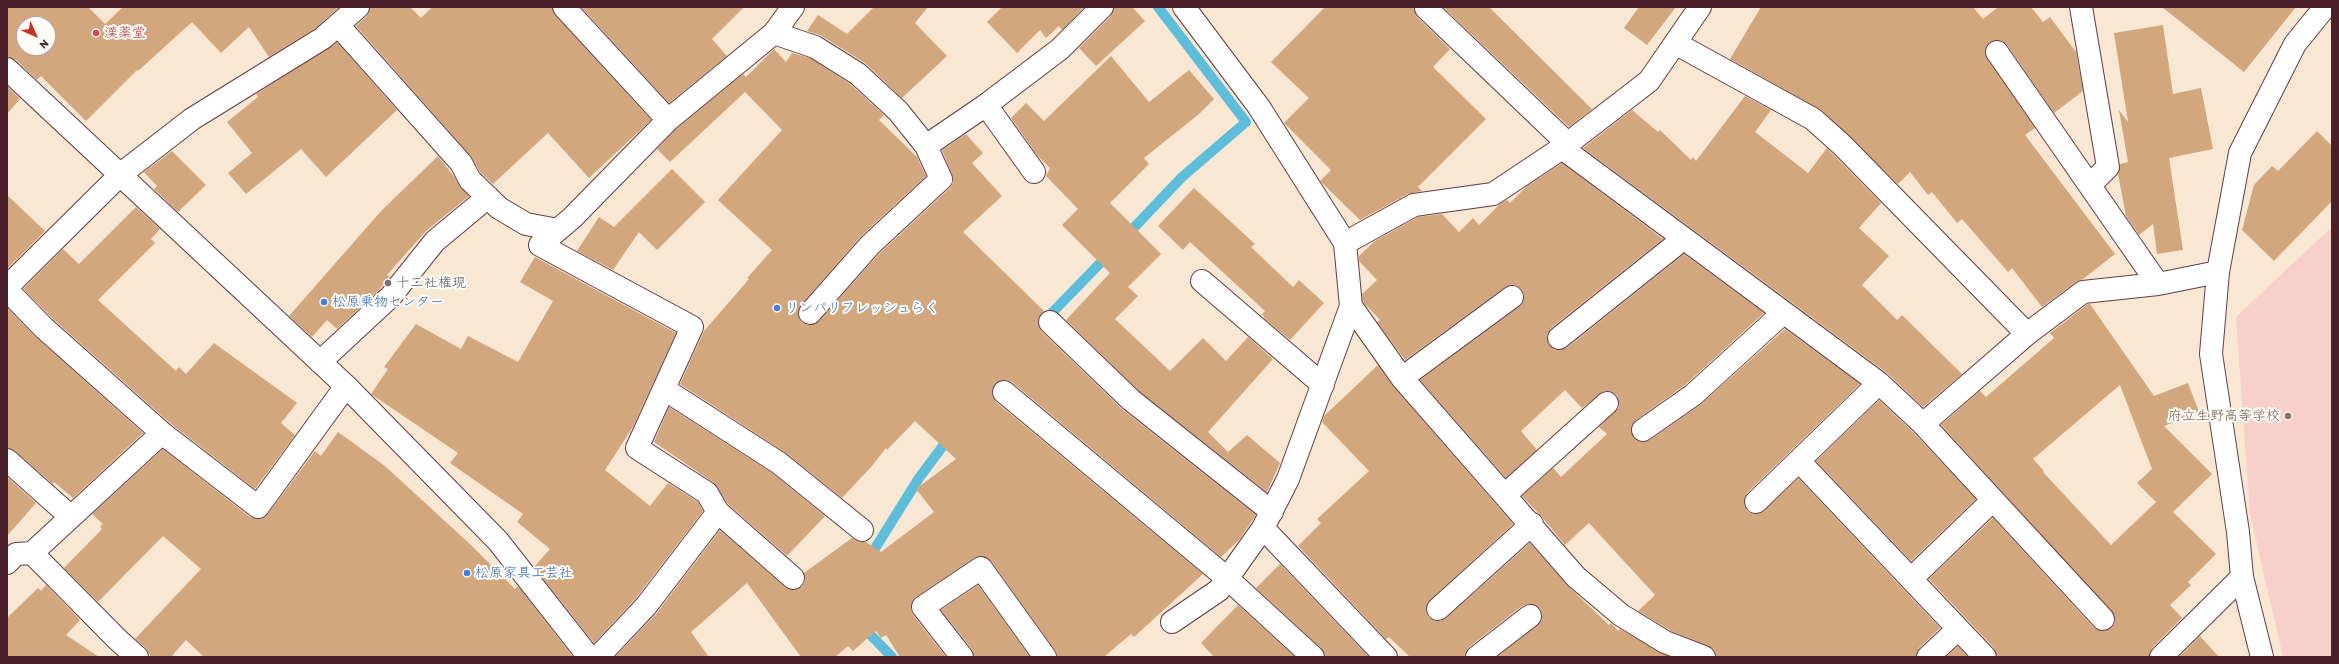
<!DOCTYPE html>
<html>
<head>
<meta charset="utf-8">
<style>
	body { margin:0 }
	#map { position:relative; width:2339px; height:664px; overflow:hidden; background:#f8e7d3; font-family:Itim,sans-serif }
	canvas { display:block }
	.frame { position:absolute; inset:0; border:8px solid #4a1f2b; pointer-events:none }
	.north { position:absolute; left:16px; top:16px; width:40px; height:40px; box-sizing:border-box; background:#fdfcf7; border:1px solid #b5a4a5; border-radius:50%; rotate:135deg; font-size:11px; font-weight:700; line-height:16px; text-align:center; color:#4a1f2b }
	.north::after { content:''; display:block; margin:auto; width:14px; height:18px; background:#c8321e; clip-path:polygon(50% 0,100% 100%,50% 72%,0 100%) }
</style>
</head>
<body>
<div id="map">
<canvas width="2339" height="664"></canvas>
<div class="frame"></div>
<div class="north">N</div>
</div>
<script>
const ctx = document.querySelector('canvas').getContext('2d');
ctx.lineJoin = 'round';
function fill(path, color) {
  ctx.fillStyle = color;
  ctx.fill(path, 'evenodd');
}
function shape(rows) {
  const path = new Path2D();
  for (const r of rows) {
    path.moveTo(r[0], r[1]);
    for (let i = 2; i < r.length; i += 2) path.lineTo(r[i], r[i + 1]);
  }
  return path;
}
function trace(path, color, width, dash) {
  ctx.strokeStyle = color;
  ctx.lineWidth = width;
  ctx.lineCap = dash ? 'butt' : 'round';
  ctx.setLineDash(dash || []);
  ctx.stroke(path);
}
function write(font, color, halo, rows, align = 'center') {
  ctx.font = font + ' Itim,"Klee One",sans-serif';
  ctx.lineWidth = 4;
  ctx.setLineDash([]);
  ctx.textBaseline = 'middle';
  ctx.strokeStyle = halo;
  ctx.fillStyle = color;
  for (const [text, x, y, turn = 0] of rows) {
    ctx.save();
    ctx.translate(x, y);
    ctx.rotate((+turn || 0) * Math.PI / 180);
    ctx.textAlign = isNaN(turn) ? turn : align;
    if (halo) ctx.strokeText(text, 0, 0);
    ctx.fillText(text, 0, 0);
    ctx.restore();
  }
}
fill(shape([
	[2332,227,2332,657,2283,657,2250,514,2236,317]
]), '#f7d0ca');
trace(shape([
	[1125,237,1182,177,1246,122,1158,7],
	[1044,321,1110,253],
	[869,558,919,478,951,435],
	[862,626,892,657]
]), '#5dbedb', 10);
fill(shape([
	[7,7,88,7,105,24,123,7,339,7,316,28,269,57,249,27,221,53,192,22,138,71,137,70,86,121,41,76,37,80,16,60,7,57],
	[24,24,48,24,48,48,24,48],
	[370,7,410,7,421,18,432,7,552,7,555,15,651,120,589,178,548,133,493,184,480,172,470,155,356,26,367,16],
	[581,7,744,7,712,39,727,56,669,103],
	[874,7,928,7,915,23,947,56,902,98,865,63,822,36,807,31,818,15,847,34],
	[1002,7,1084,7,1062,30,1059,26,1046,38,1040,30,1017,53,987,22],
	[1114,7,1132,7,1145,21,1096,66,1079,48,1111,16],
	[1325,7,1414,7,1417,17,1450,49,1433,67,1486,119,1418,187,1422,191,1408,194,1360,220,1320,181,1331,170,1284,123,1309,98,1271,62],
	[1443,7,1489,7,1592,109,1569,127],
	[1639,7,1676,7,1647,45,1624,28],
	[1761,7,1973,7,1983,19,1998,7,2031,7,2043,22,2050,17,2076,52,2083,91,2054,113,2007,45,2002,41,1990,42,1986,47,1985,53,2035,128,2025,135,2115,254,2083,279,2076,282,2042,307,2012,268,2008,272,1962,219,1957,223,1932,192,1928,195,1910,172,1898,184,1821,110,1730,59],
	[2162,7,2296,7,2244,72],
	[2163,25,2173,94,2201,88,2213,149,2169,158,2183,250,2157,254,2153,224,2139,235,2126,216,2118,174,2120,164,2128,162,2119,110,2128,122,2114,33],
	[337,42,397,110,326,177,301,149,246,194,228,173,252,153,227,122,258,97,256,94],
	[774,49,786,62,792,53,810,58,850,84,884,115,879,120,917,157,926,176,861,236,801,305,798,311,801,322,808,325,819,321,879,254,950,188,953,182,952,174,942,150,966,134,983,153,972,163,1002,196,963,232,1044,311,1038,319,1041,331,1123,410,1256,515,1239,540,1221,557,1012,382,1006,380,995,384,992,390,996,402,1203,574,1134,637,1131,634,1104,657,1057,657,1055,650,991,561,980,556,974,558,916,597,912,602,911,609,913,615,946,657,900,657,886,635,881,638,876,631,853,651,848,646,835,657,801,657,747,583,691,632,709,657,615,657,656,614,720,530,785,587,797,590,802,587,805,581,804,573,852,538,860,542,866,542,881,552,934,512,916,489,956,459,915,421,887,450,886,448,871,467,842,498,786,453,680,384,704,331,749,279,747,278,772,250,718,200,782,130,745,92,670,162,657,149,676,129,743,74,746,77],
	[1111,56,1149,102,1189,70,1214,99,1199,114,1144,158,1149,164,1110,203,1161,254,1128,287,1138,296,1115,319,1170,371,1203,338,1226,361,1248,337,1273,359,1208,432,1228,452,1247,435,1280,463,1267,492,1139,391,1066,320,1110,273,1062,225,1078,209,1046,176,1050,168,1037,155,1011,118,1026,103,1044,121],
	[7,86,20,99,7,114],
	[1745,96,1771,110,1755,132,1808,173,1827,148,1881,203,1859,228,1889,256,1862,285,1897,320,1902,315,1962,374,1923,407,1887,373,1583,148,1632,110,1658,132,1660,130,1691,160,1693,157,1696,161],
	[2317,131,2332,146,2332,201,2274,261,2242,230,2254,185,2272,166,2278,171],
	[172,151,206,185,178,212,154,189,157,186,144,172],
	[438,156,469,196,426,231,387,275,390,277,377,292,337,329,327,320,312,337,289,316,382,210],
	[1562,163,1663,239,1551,328,1547,334,1549,345,1555,350,1567,348,1684,254,1764,313,1685,385,1636,420,1631,431,1633,437,1637,441,1644,442,1650,440,1700,405,1785,329,1860,384,1747,493,1744,505,1747,511,1753,514,1759,514,1798,478,1940,628,1919,648,1916,657,1716,657,1714,649,1709,646,1671,631,1638,611,1655,595,1589,523,1565,545,1541,516,1522,496,1553,468,1561,477,1607,434,1599,427,1619,407,1619,401,1617,395,1611,391,1604,391,1582,408,1565,390,1521,431,1537,450,1506,478,1420,380,1519,307,1524,296,1522,290,1517,286,1511,285,1505,287,1405,360,1377,322,1380,320,1363,302,1362,294,1377,280,1359,261,1359,256,1375,241,1418,217,1442,214,1459,232,1473,218,1479,225,1501,203,1507,200,1510,203,1527,186],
	[672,169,705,202,657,250,639,232,613,270,577,251,599,217,614,227],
	[1194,188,1255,244,1251,247,1293,287,1299,280,1324,303,1290,340,1265,319,1262,314,1265,311,1190,242,1183,250,1158,226],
	[7,195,45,231,7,269],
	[136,207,160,229,151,239,155,243,98,300,176,371,179,367,186,374,214,343,297,403,281,423,295,435,255,489,170,423,53,319,23,289,63,249,79,264],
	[535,257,676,333,633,427,605,470,650,506,668,483,698,502,703,511,636,598,594,643,534,567,550,549,517,522,523,514,450,463,458,453,371,394,388,369,384,367,416,324,461,349,468,336,518,362,553,301,520,282],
	[2088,304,2090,304,2154,396,2188,383,2199,412,2164,426,2212,474,2173,512,2216,554,2188,582,2191,585,2170,605,2182,618,2152,648,2149,657,1997,657,1994,648,1929,579,1993,518,2094,628,2105,631,2111,628,2115,623,2115,616,1941,425,1980,391,1986,397,2054,338,2050,333],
	[2120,385,2152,469,2137,483,2156,502,2111,545,2043,472,2044,471,2033,459],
	[7,308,36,337,143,433,73,498,54,482,53,484,15,451,7,448],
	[1378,365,1393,386,1513,524,1430,600,1426,611,1429,618,1440,621,1446,618,1530,543,1567,585,1609,625,1611,623,1618,631,1620,629,1669,657,1497,657,1541,621,1542,615,1540,609,1535,605,1529,604,1522,606,1469,647,1465,657,1410,657,1389,637,1386,639,1298,546,1321,523,1317,519,1369,471,1322,422,1324,416],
	[1879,400,1914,433,1976,499,1911,561,1816,461],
	[669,407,772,473,825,516,787,556,728,504,714,483,654,442],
	[338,432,385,466,472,546,515,589,518,586,573,657,204,657,186,640,171,657,151,657,146,648,135,639,201,569,163,536,98,602,64,568,102,529,100,527,103,524,92,514,163,449,250,517,257,519,268,514,315,451,321,456],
	[7,477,36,503,7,536],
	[1280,564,1369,657,1325,657,1321,648,1256,588],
	[46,585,80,620,66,635,99,657,7,657,7,618,38,588,41,591],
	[978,585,1030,657,974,657,972,649,941,610],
	[1238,605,1295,657,1214,657,1201,643],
	[2200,636,2219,657,2179,657],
	[1958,646,1968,657,1946,657]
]), '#d2a77d');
const minor = shape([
	[564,7,668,120,774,33,815,47,858,74,898,111,926,146,941,179,870,245,810,313],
	[2081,7,2108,167,2090,185],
	[1426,8,1568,144],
	[338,25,461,163,470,180,499,208,526,224,558,230],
	[774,33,793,7],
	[1675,43,1813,119,1842,145,2027,334],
	[1997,52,2158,284],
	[7,69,346,386,498,541,589,657],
	[986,105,1034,172],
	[926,146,986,105,1060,49,1102,7],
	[1562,148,1879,383,1923,424,2103,619],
	[1345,243,1414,205,1493,194,1562,148,1649,81,1700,7],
	[1202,281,1323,385],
	[7,287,121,174,192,119,323,38,358,7],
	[7,290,44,328,162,433,258,507,346,386],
	[1351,306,1402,378,1576,577,1621,615,1665,642,1704,657],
	[1050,322,1131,400,1272,512],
	[1559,338,1683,239],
	[320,362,391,296,435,241,488,197],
	[1402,378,1512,297],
	[664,389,779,463,862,530],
	[1004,392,1228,579,1313,657],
	[1923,424,2027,334,2083,292,2158,284,2218,272],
	[1643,430,1693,395,1783,313],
	[7,460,71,517],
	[1799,461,1985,657],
	[1506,494,1607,403],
	[1756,502,1879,383],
	[718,512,793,578],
	[1263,528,1386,657],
	[32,553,118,640,137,657],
	[7,563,16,554,32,553,162,433],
	[1911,579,1993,500],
	[1438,609,1532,524],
	[1172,622,1219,590,1263,528,1288,479,1351,306,1345,243,1259,107,1184,7],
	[598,657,646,606,718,512,707,493,637,448,692,327,540,245,572,218,668,120],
	[962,657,923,607,981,568,1045,657],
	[1477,657,1530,616],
	[1928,657,1958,629],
	[2161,657,2242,577],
	[2262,657,2242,577,2238,532,2211,354,2218,272,2240,153,2295,44,2325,7]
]);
trace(minor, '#643d44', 24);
trace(minor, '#fff', 22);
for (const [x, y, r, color] of [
	[96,33,4,"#e0444e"],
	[388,283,4,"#6b7280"],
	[324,302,4,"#3f7fe0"],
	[777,308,4,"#3f7fe0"],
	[2288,416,4,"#8d6e63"],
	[467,573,4,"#3f7fe0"]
]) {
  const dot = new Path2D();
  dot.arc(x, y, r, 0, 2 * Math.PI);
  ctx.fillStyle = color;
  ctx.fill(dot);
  trace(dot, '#fdfcf7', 1.5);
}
write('14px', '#be3a42', '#fdfcf7', [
	["漢薬堂",104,33]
], 'left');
write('14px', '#5b616d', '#fdfcf7', [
	["十二社権現",396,283]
], 'left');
write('14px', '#366cbe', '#fdfcf7', [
	["松原乗物センター",332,302],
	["リンパリフレッシュらく",785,308],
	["松原家具工芸社",475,573]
], 'left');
write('14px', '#785e54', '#fdfcf7', [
	["府立生野高等学校",2280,416]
], 'right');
</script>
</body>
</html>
